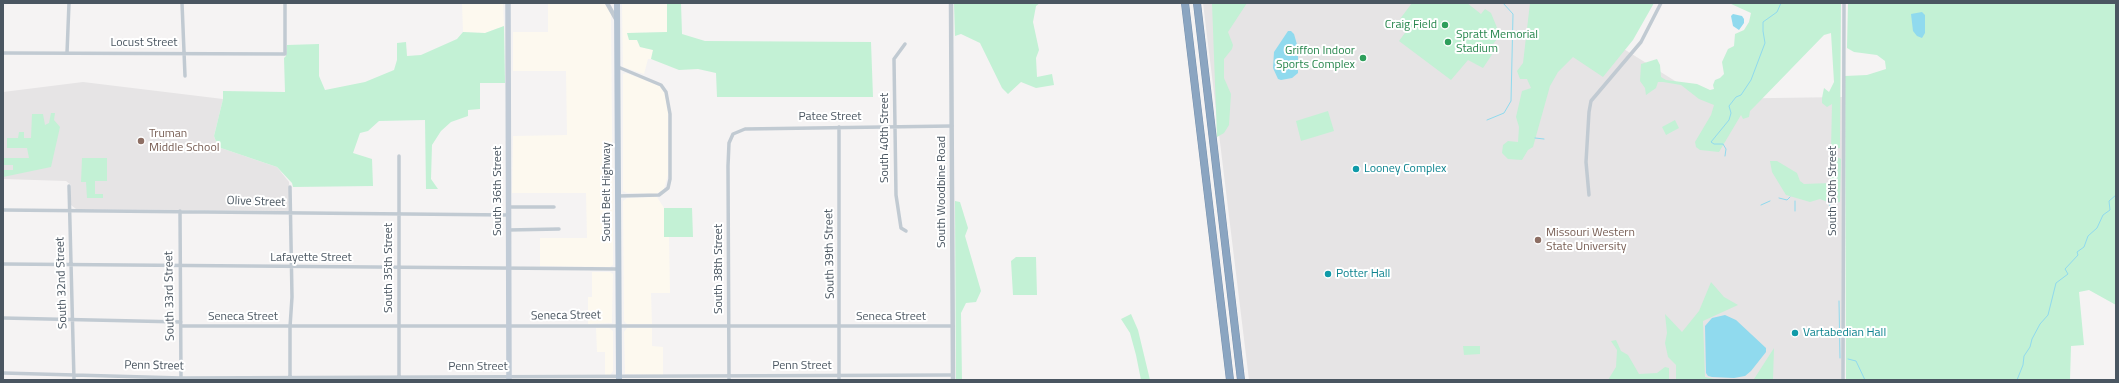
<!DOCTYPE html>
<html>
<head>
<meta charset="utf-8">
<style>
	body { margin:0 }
	#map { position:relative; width:2119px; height:383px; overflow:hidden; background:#f5f3f3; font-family:"Titillium Web",sans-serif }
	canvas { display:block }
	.frame { position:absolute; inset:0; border:4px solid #4a5661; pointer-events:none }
</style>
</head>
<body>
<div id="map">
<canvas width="2119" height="383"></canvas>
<div class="frame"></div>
</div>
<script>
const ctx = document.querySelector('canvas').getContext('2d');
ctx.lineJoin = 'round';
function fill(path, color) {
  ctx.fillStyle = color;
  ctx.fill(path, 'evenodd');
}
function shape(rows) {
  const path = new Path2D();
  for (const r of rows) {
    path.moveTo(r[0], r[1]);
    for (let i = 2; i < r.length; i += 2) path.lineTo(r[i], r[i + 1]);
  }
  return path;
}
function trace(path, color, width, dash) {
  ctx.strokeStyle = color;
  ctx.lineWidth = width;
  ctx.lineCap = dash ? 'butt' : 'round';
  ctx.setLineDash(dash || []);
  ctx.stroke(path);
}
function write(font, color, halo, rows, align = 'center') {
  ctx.font = font + ' "Titillium Web",sans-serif';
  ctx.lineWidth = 4;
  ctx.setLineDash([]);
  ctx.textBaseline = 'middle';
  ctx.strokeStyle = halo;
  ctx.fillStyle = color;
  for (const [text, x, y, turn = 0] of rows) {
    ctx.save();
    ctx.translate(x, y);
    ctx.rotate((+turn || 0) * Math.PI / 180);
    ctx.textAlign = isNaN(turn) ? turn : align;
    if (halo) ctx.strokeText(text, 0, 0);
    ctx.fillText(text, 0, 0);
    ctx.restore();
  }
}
fill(shape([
	[462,3,503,3,504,26,485,33,463,32],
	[548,3,604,3,611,12,613,238,613,265,610,267,540,266,540,238,587,238,586,193,512,193,513,136,567,135,566,71,513,71,513,32,548,32],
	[622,3,667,3,667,32,627,33,637,40,640,47,653,50,651,59,648,59,644,74,623,67],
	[626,73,660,86,665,94,668,112,668,175,664,189,656,194,627,193,623,191,623,74],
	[657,197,664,208,664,237,669,237,670,293,651,293,652,324,627,324,624,321,623,201,627,198],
	[592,272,610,272,613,274,612,323,588,324,588,297,592,297],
	[596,328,609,328,613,331,613,371,610,375,605,375,605,352,597,352],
	[627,328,652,328,652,346,663,347,663,375,625,374,624,332]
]), '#fdf9ef');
fill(shape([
	[1203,3,1550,3,1704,99,1844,97,1843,380,1249,380],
	[83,82,223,99,214,136,218,147,277,167,289,182,290,211,76,209,71,205,71,185,66,181,3,179,3,92]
]), '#e6e4e5');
fill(shape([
	[667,3,681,3,682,34,705,41,871,42,873,97,717,97,716,73,698,69,679,70,651,59,653,50,640,47,637,40,629,40,627,33,667,32],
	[954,3,1040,3,1036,6,1033,22,1039,50,1036,58,1037,77,1052,74,1054,85,1036,88,1021,82,1008,94,1002,88,980,43,961,34,955,36],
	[1212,3,1247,3,1228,32,1233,45,1232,49,1224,59,1224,78,1231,94,1229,125,1224,133,1217,137],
	[1412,3,1467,3,1481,14,1485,9,1491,13,1500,35,1491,47,1495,50,1483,68,1468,60,1451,80,1399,41,1410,26,1400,19],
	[1530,3,1654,3,1633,40,1603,77,1573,57,1558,72,1550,86,1533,147,1528,150,1522,160,1508,159,1502,153,1503,145,1508,141,1518,142,1519,127,1516,117,1522,91,1531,88,1527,79,1520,79,1517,71,1523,63],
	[1729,3,1841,3,1840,148,1831,149,1832,104,1827,107,1822,103,1822,98,1824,88,1829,92,1834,82,1831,33,1824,35,1757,104,1750,111,1749,117,1743,119,1741,115,1719,152,1700,150,1696,147,1695,142,1711,115,1714,105,1699,99,1681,85,1663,82,1658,82,1656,88,1646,95,1645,88,1640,81,1641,64,1657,59,1660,65,1661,77,1666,80,1697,84,1710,90,1714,89,1713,85,1715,80,1720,78,1724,74,1722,62,1728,49,1734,46,1735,34,1744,30,1749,22,1751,13],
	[1848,3,2116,3,2116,305,2089,290,2079,292,2084,345,2071,346,2070,380,1846,380,1845,76,1867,75,1886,69,1885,61,1877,55,1854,52,1847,48],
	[504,26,505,83,480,83,480,109,468,110,468,116,451,122,441,131,432,145,431,179,438,189,426,189,425,120,379,121,368,131,360,133,353,153,372,159,373,186,293,187,292,183,277,167,218,147,214,136,223,99,223,91,285,92,284,58,286,56,287,45,319,44,319,76,325,90,365,82,394,70,397,60,397,43,406,42,407,56,421,55,457,39,463,32,485,33],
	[1328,111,1334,131,1301,141,1296,121],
	[51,113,55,113,54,120,60,127,51,167,3,177,3,170,13,170,13,165,3,165,3,158,29,158,27,148,7,148,7,138,18,138,19,132,24,132,24,138,31,138,32,114,43,114,45,125,49,123],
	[1675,120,1679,128,1666,135,1662,127],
	[1837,157,1841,159,1840,202,1830,203,1820,199,1810,202,1786,195,1772,172,1770,161,1777,161,1797,173,1800,181,1804,184,1830,183,1830,162,1832,158],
	[82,158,107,158,107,181,95,181,95,194,103,194,103,198,87,198,86,182,81,182],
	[955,201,960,202,968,228,965,236,981,291,976,302,966,303,961,313,962,380,956,380],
	[664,208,692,208,693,237,664,237],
	[1016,257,1036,257,1037,295,1013,295,1011,261],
	[1711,282,1724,297,1738,305,1703,321,1705,377,1719,380,1676,380,1676,365,1668,357,1665,343,1667,333,1665,314,1682,332,1699,311],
	[1131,314,1138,330,1150,380,1141,380,1136,355,1130,333,1121,319],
	[1616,340,1621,351,1628,355,1639,374,1657,373,1665,367,1669,368,1669,380,1608,380,1616,367,1617,350,1611,341],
	[1463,346,1480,346,1480,354,1464,355],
	[1774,348,1773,380,1750,380,1754,379]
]), '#c3f1d5');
fill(shape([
	[1922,12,1925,15,1925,33,1922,38,1917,36,1913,31,1911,14],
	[1733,14,1742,16,1744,19,1744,23,1739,30,1733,26,1731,16],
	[1288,31,1291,31,1294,34,1298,48,1298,73,1292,78,1281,80,1278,79,1273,68,1274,52],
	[1725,315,1736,320,1766,348,1766,352,1751,371,1745,376,1734,378,1712,377,1708,376,1706,373,1705,326,1712,318]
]), '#90daee');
trace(shape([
	[1487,120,1504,113,1511,101,1513,14,1503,3],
	[1535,138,1544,139],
	[1725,156,1726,149,1723,144,1714,144,1711,142,1729,120,1731,113,1729,106,1736,97,1741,95,1751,80,1765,43,1763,31,1763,22,1777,12,1781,3],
	[1779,198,1787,200,1790,197],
	[1795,201,1795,211],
	[1761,205,1770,201],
	[1829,211,1830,203],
	[1839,301,1840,358],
	[1848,359,1856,361,1865,380],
	[2017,380,2023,365,2024,356,2030,347,2032,339,2040,324,2048,315,2056,283,2068,274,2065,269,2078,255,2077,252,2084,247,2088,236,2097,228,2103,215,2110,210,2109,201,2116,195]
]), '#90daee', 1);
const motorway = shape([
	[1185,3,1230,380],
	[1197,3,1241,380]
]);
trace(motorway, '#7690ad', 8);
trace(shape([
	[182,3,185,76],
	[905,44,894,59,896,195,901,228,906,231],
	[3,53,285,54,285,3],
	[67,53,69,3],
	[618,67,661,85,666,92,670,114,670,179,668,188,659,195,618,196],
	[839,127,839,380],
	[69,186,74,380],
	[1589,195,1586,162,1589,112,1591,101,1641,42,1661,3],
	[508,207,554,207],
	[3,210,508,215],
	[180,211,181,380],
	[508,230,559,229],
	[3,264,619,269],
	[3,318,181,322],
	[181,326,953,326],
	[3,373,181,378,953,375],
	[290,380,290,327,292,297,290,187],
	[399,380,399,156],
	[729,380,728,166,729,143,733,134,745,129,952,126],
	[1843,380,1844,3]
]), '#c1cad2', 3.5);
trace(shape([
	[607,3,616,19],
	[951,3,953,380]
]), '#c1cad2', 4.5);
trace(shape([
	[508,3,509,380]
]), '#c1cbd6', 5.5);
trace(shape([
	[617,3,619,380]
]), '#b3c2d1', 6);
trace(motorway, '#8ba5c1', 7);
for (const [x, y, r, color] of [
	[1445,25,4,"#2e9e5b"],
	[1448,42,4,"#2e9e5b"],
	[1363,58,4,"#2e9e5b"],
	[141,141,4,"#8d6e63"],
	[1356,169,4,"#0f9aa8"],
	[1538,240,4,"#8d6e63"],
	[1328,274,4,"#0f9aa8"],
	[1795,333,4,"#0f9aa8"]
]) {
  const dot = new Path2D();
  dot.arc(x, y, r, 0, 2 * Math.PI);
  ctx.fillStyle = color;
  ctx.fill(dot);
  trace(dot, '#fff', 1.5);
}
write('12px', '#27864d', '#fff', [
	["Craig Field",1437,25],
	["Spratt Memorial",1456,35,"left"],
	["Stadium",1456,49,"left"],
	["Griffon Indoor",1355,51],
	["Sports Complex",1355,65]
], 'right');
write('12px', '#4a5661', '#fff', [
	["Locust Street",144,43],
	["Patee Street",830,117],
	["South 40th Street",885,138,-90],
	["South 36th Street",498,191,-90],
	["South 50th Street",1833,191,-90],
	["South Belt Highway",607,192,-90],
	["South Woodbine Road",942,192,-90],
	["Olive Street",256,202,2],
	["South 39th Street",830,254,-91],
	["Lafayette Street",311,258],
	["South 35th Street",389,268,-90],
	["South 38th Street",719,269,-90],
	["South 32nd Street",62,283,-92],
	["South 33rd Street",170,296,-91],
	["Seneca Street",566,316,-1],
	["Seneca Street",243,317],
	["Seneca Street",891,317],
	["Penn Street",154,366,1],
	["Penn Street",802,366],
	["Penn Street",478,367]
]);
write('12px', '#785e54', '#fff', [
	["Truman",149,134],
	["Middle School",149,148],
	["Missouri Western",1546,233],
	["State University",1546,247]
], 'left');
write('12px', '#0d838f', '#fff', [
	["Looney Complex",1364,169],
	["Potter Hall",1336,274],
	["Vartabedian Hall",1803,333]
], 'left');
</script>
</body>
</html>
